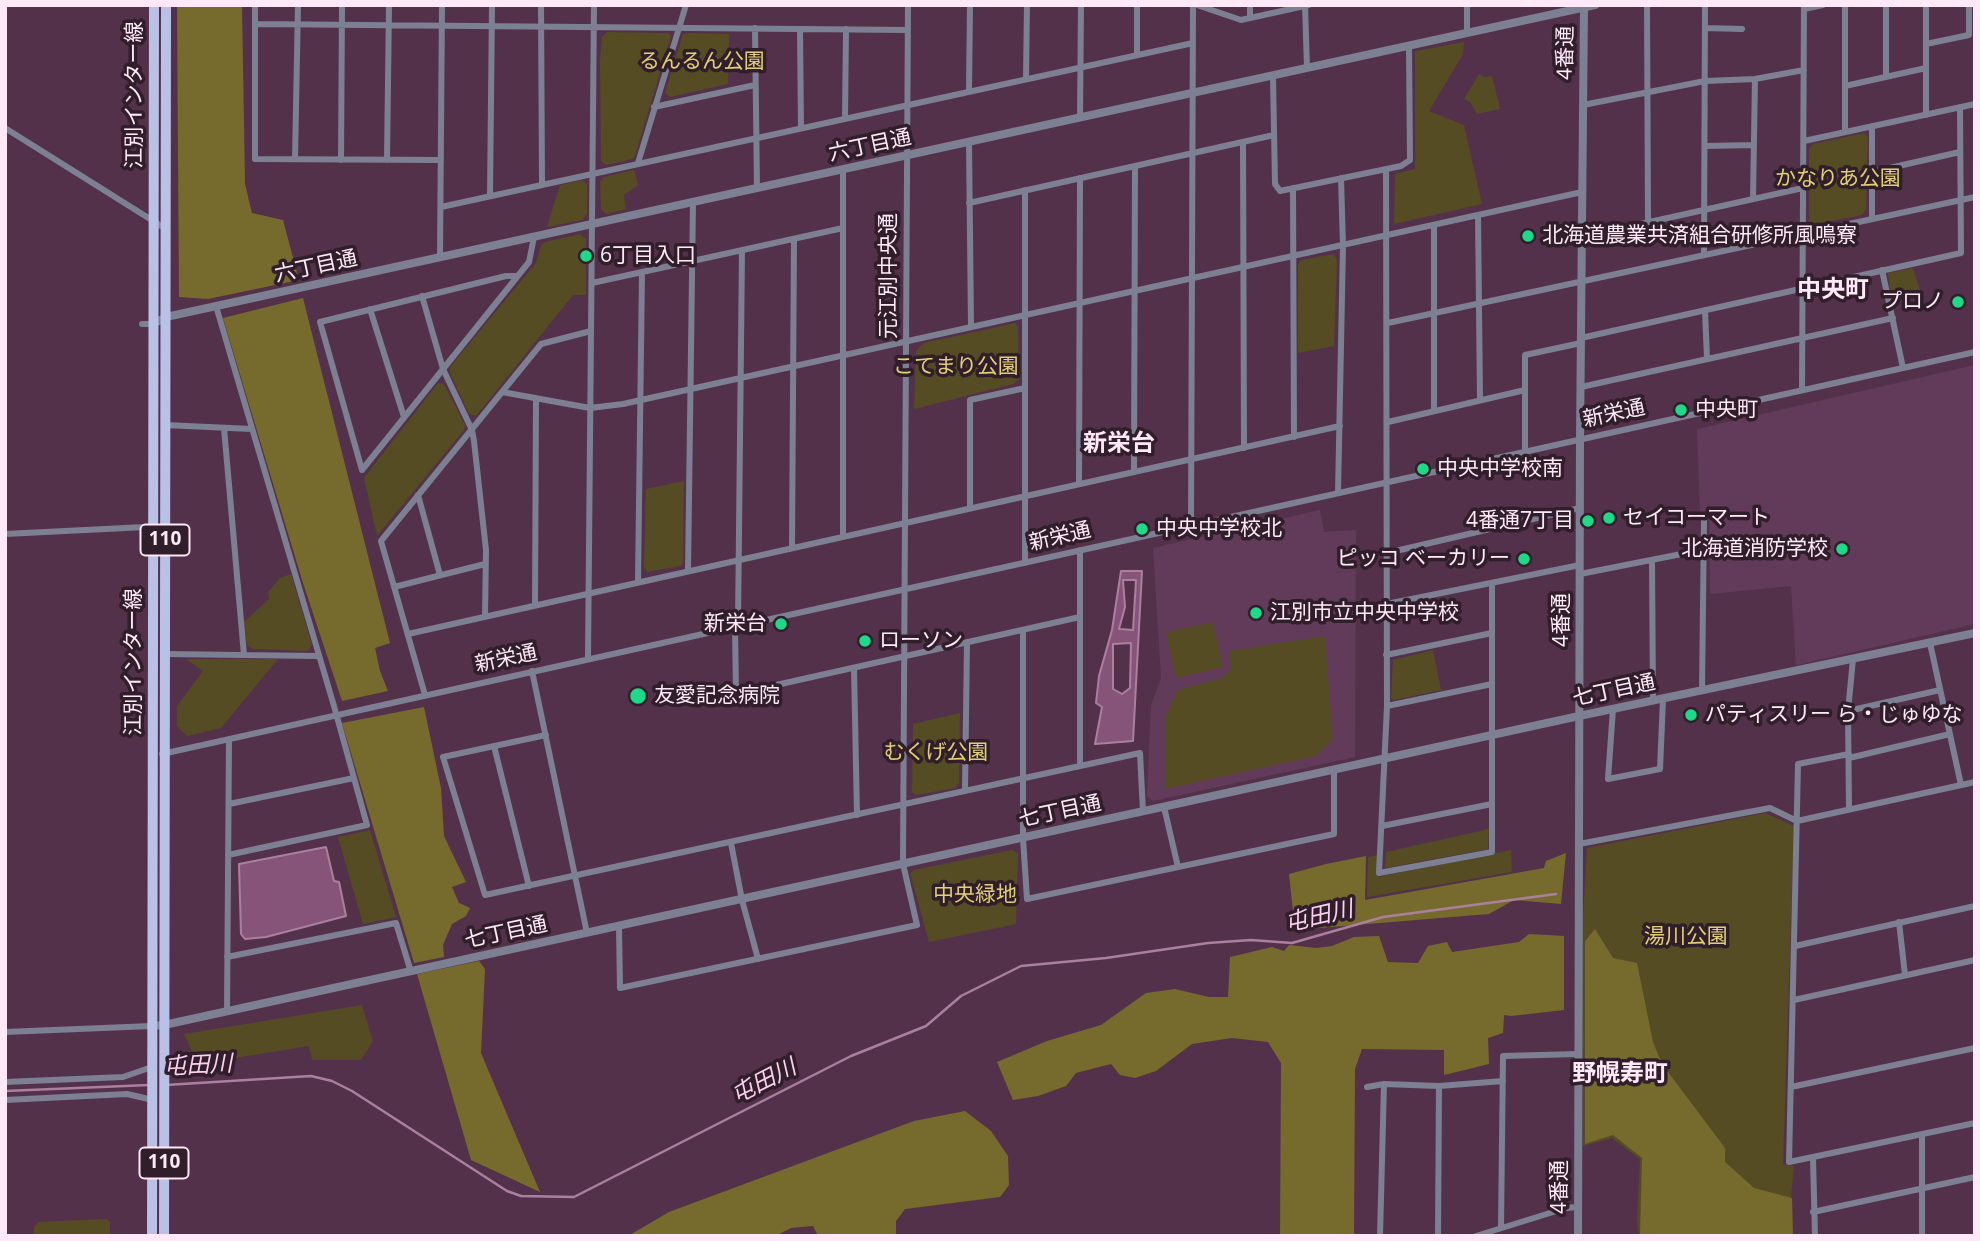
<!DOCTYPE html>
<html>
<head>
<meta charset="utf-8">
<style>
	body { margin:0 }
	#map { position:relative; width:1980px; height:1241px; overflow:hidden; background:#54314b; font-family:"Open Sans",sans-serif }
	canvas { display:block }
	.frame { position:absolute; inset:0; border:7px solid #ffe8f8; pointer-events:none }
</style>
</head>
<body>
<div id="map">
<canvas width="1980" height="1241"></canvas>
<div class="frame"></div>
</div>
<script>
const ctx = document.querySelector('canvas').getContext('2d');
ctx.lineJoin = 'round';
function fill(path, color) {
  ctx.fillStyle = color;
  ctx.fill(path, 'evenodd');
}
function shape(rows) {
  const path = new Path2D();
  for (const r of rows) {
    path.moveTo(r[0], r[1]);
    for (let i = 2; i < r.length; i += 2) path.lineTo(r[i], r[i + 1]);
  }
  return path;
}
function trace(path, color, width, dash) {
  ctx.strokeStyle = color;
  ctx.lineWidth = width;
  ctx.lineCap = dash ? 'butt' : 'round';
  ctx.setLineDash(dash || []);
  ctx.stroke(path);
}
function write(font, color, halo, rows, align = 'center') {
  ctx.font = font + ' "Open Sans","Noto Sans JP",sans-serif';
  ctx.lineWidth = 7;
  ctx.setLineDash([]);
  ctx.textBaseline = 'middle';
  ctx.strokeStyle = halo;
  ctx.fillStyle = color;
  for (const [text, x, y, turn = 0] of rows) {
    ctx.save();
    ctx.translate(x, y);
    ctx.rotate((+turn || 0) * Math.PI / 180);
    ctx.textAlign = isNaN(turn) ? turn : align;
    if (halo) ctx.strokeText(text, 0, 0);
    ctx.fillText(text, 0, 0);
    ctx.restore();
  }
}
fill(shape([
	[1975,365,1975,624,1796,665,1791,586,1710,594,1709,513,1700,513,1697,429],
	[1320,510,1324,532,1356,530,1355,757,1153,801,1147,796,1151,705,1161,678,1153,548]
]), '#633b5a');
fill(shape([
	[607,32,668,33,671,36,635,156,632,159,606,165,601,161,600,61,602,37],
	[690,33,729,34,728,84,670,97,665,93,683,34],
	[1464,42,1463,54,1429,111,1464,125,1482,204,1394,224,1395,174,1415,169,1415,51],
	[1479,74,1484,77,1492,76,1500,109,1477,114,1470,102,1464,99],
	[1864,133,1868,137,1866,209,1862,215,1811,225,1809,223,1809,149,1813,144],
	[634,170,638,185,624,195,626,209,606,214,601,209,600,182,604,177],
	[582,180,587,184,587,214,582,220,547,227,560,185],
	[580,234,586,239,586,295,573,295,476,416,469,414,450,373,450,367,536,263,541,246,545,242],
	[1334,254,1337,260,1334,346,1298,353,1298,265,1301,260],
	[1913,268,1920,291,1891,297,1888,273],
	[1015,323,1018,327,1019,379,1013,384,914,409,916,351,924,343],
	[438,383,444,384,465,425,464,430,377,536,364,478],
	[684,481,683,563,680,566,647,572,644,567,646,489],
	[291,574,312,645,308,651,252,649,247,645,244,622,269,599,268,592,280,578],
	[1213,622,1223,667,1176,678,1166,632],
	[1325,636,1333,738,1316,756,1165,789,1166,715,1178,690,1222,678,1231,668,1229,651],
	[1433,650,1441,690,1394,700,1391,698,1393,660],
	[186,659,278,659,221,728,187,736,177,726,177,706,203,671],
	[960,713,959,783,955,788,916,795,912,792,913,724],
	[1765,813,1794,826,1783,1165,1794,1166,1791,1196,1792,1236,1639,1236,1637,1218,1640,1159,1612,1138,1583,1146,1582,937,1587,848],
	[1489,829,1488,849,1385,868,1386,852],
	[370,830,396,917,363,924,338,837],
	[1012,850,1018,853,1016,924,929,942,910,873,914,870],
	[1511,850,1512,872,1367,897,1368,857,1378,855,1378,877],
	[362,1005,373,1041,361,1060,312,1060,309,1046,198,1064,184,1034],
	[106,1219,110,1222,110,1236,34,1236,34,1227,39,1222]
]), '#554c24');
fill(shape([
	[177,5,242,5,245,184,252,213,283,220,299,280,208,299,179,297],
	[303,298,390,643,375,648,380,671,388,691,342,701,303,583,223,318],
	[424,707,441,788,444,836,466,882,452,887,459,903,470,908,466,916,452,924,443,945,444,957,414,963,342,723],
	[1566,853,1561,904,1514,900,1489,914,1295,930,1289,874,1326,864,1366,856,1365,900,1544,868,1546,861],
	[1595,929,1613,958,1637,963,1653,1042,1662,1064,1725,1148,1725,1162,1754,1188,1792,1198,1793,1236,1640,1236,1642,1158,1613,1135,1585,1144,1585,941],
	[1529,934,1564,936,1564,1010,1511,1016,1504,1015,1503,1033,1488,1038,1489,1064,1444,1075,1444,1050,1362,1049,1355,1069,1354,1236,1280,1236,1281,1063,1268,1042,1232,1038,1192,1044,1156,1071,1135,1078,1120,1075,1111,1064,1076,1073,1066,1086,1038,1096,1013,1100,997,1062,1047,1041,1101,1025,1146,993,1175,989,1209,997,1228,997,1230,957,1272,947,1284,951,1289,945,1316,948,1332,946,1354,937,1379,936,1388,962,1418,963,1428,946,1447,942,1452,952,1519,942],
	[479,961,485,969,481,1053,540,1192,471,1160,417,974],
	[965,1111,991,1131,1008,1156,1009,1185,1000,1197,905,1209,896,1221,896,1236,818,1236,813,1226,791,1228,775,1236,628,1236,669,1212,914,1121]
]), '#776a2d');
const water = shape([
	[1121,571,1142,571,1133,741,1095,744,1102,707,1096,703,1099,676,1112,630,1121,571],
	[1123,580,1136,580,1133,630,1119,629,1125,607,1123,580],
	[1131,643,1130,688,1122,694,1113,689,1113,644,1131,643],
	[326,847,334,881,339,882,346,916,266,937,245,939,241,934,239,864,326,847]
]);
fill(water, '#855478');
trace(water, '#aa809e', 2);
trace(shape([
	[166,1085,311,1076,332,1081,352,1091,507,1191,521,1196,574,1197,851,1056,926,1026,961,996,1021,966,1106,958,1208,943,1251,940,1292,943,1383,917,1556,894],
	[5,1091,149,1085]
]), '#aa809e', 2.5);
trace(shape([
	[255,5,255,159,441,160],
	[541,5,542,185],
	[1137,5,1137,55],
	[1197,5,1241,20,1309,5],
	[1305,5,1307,68],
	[1467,5,1467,33],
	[1647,5,1648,222],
	[1845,5,1845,132],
	[1886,5,1886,77],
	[1926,5,1926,115],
	[1804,9,1823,5],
	[1250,18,1250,5],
	[255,24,908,30],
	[755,28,757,188],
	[1705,28,1742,29],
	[800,29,801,128],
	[1926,44,1969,35,1969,5],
	[1273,76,1275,184,1280,191,1401,166,1410,160,1409,46],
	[1026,78,1027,5],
	[1845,86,1926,68],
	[969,90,970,5],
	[1583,105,1705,81,1755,79,1804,70],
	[654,107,755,85],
	[845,118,846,29],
	[1080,118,1081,5],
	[1872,126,1872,218],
	[5,128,166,229],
	[1804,141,1975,104],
	[969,142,971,327],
	[1243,142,1244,448],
	[1705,146,1754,145],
	[295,159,298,5],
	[341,160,342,5],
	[387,160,389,5],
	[638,163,686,5],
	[1386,169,1387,706,1379,873,1492,852,1492,583],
	[1872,172,1960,152],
	[1293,188,1294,437],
	[1025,190,1025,563],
	[490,196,492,5],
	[1753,199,1755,79],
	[969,203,1274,135],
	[441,207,1193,43],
	[1478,215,1480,400],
	[1434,225,1434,411],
	[1582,237,1803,188],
	[1704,255,1705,5],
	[440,257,442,5],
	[1882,270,1903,368],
	[517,276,506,276,320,322,362,470,529,262,534,237],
	[592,283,843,228],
	[422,296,443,369,472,430,474,441,486,550,485,616],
	[216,306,334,706,367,825,228,855],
	[370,309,404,417],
	[1705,310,1707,359],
	[1388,323,1975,197],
	[142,324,153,324],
	[1581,338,1961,253,1960,107],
	[1581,387,1893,318],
	[1802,390,1804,5],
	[502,392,590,408,623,404,1582,192],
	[1388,422,1525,390],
	[165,425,252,429],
	[224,428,244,655],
	[1525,452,1525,355,1581,343],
	[1134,472,1135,166],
	[1079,484,1080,178],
	[1338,493,1343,246,1341,178],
	[418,495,440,575],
	[970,508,970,400,1025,388],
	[1191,526,1193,5],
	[5,534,145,527],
	[843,537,843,169],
	[792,548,794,239],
	[1080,550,1080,766],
	[1387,553,1580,508],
	[1652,560,1653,701],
	[688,571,693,202],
	[1580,574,1717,547],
	[638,582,642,272],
	[394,587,485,564],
	[535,605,536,399],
	[1362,609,1580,565],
	[735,626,736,694,1080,617],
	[738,626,742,250],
	[1023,630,1023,838,1027,899,1334,834,1334,770],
	[408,634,1340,426],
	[1930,643,1961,785],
	[165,654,319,656],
	[1386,655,1492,633],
	[588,659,594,5],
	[854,668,857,815],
	[532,671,587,933],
	[1702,690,1704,520],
	[425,695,381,541,541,344,591,331],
	[1387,706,1492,684],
	[1613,709,1608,779,1660,769,1663,699],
	[1848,711,1940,690],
	[546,735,443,757,485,895,1140,753,1143,812],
	[494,746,529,886],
	[162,754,1975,352],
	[1849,754,1798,764,1789,1162,1975,1123],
	[1849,758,1950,734],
	[965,791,967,642],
	[229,804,354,778],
	[1164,807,1178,867],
	[1849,808,1848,711,1853,659],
	[1382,826,1492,804],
	[731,843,742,900,758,959],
	[1579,844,1770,808,1797,821,1975,782],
	[1899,922,1905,975],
	[619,926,620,988,917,925,903,864,908,5],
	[1795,946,1975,906],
	[227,957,396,923,411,972],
	[1794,1000,1975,960],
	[227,1012,229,739],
	[5,1032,152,1026],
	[5,1082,123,1077,152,1067],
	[1367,1087,1384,1084,1439,1086,1503,1081],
	[1791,1087,1975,1048],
	[5,1100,127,1094,153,1100],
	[1922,1136,1922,1236],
	[1813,1158,1815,1236],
	[1813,1212,1975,1177],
	[1501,1228,1503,1056,1578,1054],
	[1380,1236,1384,1084],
	[1438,1236,1439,1086],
	[1476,1236,1566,1208,1578,1207]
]), '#7d8093', 6);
trace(shape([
	[153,324,166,317,1595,5],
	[152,1026,164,1025,1579,716,1975,633],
	[1578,1236,1580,440,1584,5]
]), '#7d8093', 8);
trace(shape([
	[152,1236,154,5],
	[164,1236,166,5]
]), '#bac1e7', 10);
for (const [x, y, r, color] of [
	[1528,236,7,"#1dd988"],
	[586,256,7,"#1dd988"],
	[1958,302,7,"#1dd988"],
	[1681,410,7,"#1dd988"],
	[1423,469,7,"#1dd988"],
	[1609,518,7,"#1dd988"],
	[1588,521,7,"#1dd988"],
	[1142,529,7,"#1dd988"],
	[1842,549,7,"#1dd988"],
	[1524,559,7,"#1dd988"],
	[1256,613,7,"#1dd988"],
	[781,624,7,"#1dd988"],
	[865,641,7,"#1dd988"],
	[638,696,9,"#1dd988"],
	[1691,715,7,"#1dd988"]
]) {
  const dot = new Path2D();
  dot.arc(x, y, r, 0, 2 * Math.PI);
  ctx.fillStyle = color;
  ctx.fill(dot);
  trace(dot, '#301f2b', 2.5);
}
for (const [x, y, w] of [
	[165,540,49],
	[164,1163,49]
]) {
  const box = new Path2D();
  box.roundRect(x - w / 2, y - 15.5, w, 31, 5);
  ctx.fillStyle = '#301f2b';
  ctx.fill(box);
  trace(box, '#ffe8f8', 2);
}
write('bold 19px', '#ffe8f8', null, [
	["110",165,540],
	["110",164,1163]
]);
write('21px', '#ffe8f8', '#301f2b', [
	["4番通",1566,53,-89],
	["江別インター線",135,95,-90],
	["六丁目通",870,146,-12],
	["六丁目通",316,267,-12],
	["元江別中央通",889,276,-90],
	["新栄通",1614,414,-12],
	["新栄通",1060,537,-13],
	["4番通",1562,620,-90],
	["新栄通",506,659,-12],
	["江別インター線",134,662,-90],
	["七丁目通",1614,691,-12],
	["七丁目通",1060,812,-12],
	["七丁目通",506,933,-12],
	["4番通",1560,1187,-90]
]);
write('21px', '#e1ce75', '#301f2b', [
	["るんるん公園",702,62],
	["かなりあ公園",1838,179],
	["こてまり公園",956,367],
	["むくげ公園",936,753],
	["中央緑地",975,895],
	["湯川公園",1686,937]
]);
write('21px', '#ffe8f8', '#301f2b', [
	["北海道農業共済組合研修所風鳴寮",1542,236],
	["6丁目入口",600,256],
	["プロノ",1944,302,"right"],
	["中央町",1695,410],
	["中央中学校南",1437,469],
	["セイコーマート",1623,518],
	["4番通7丁目",1574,521,"right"],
	["中央中学校北",1156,529],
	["北海道消防学校",1828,549,"right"],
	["ピッコ ベーカリー",1510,559,"right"],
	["江別市立中央中学校",1270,613],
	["新栄台",767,624,"right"],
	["ローソン",879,641],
	["友愛記念病院",654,696],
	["パティスリー ら・じゅゆな",1705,715]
], 'left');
write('italic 23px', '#fecff0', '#301f2b', [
	["屯田川",1319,917,-13],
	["屯田川",198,1066,-3],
	["屯田川",764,1082,-27]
]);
write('bold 24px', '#ffe8f8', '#301f2b', [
	["中央町",1833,290],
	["新栄台",1119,444],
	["野幌寿町",1620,1074]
]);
</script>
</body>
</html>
